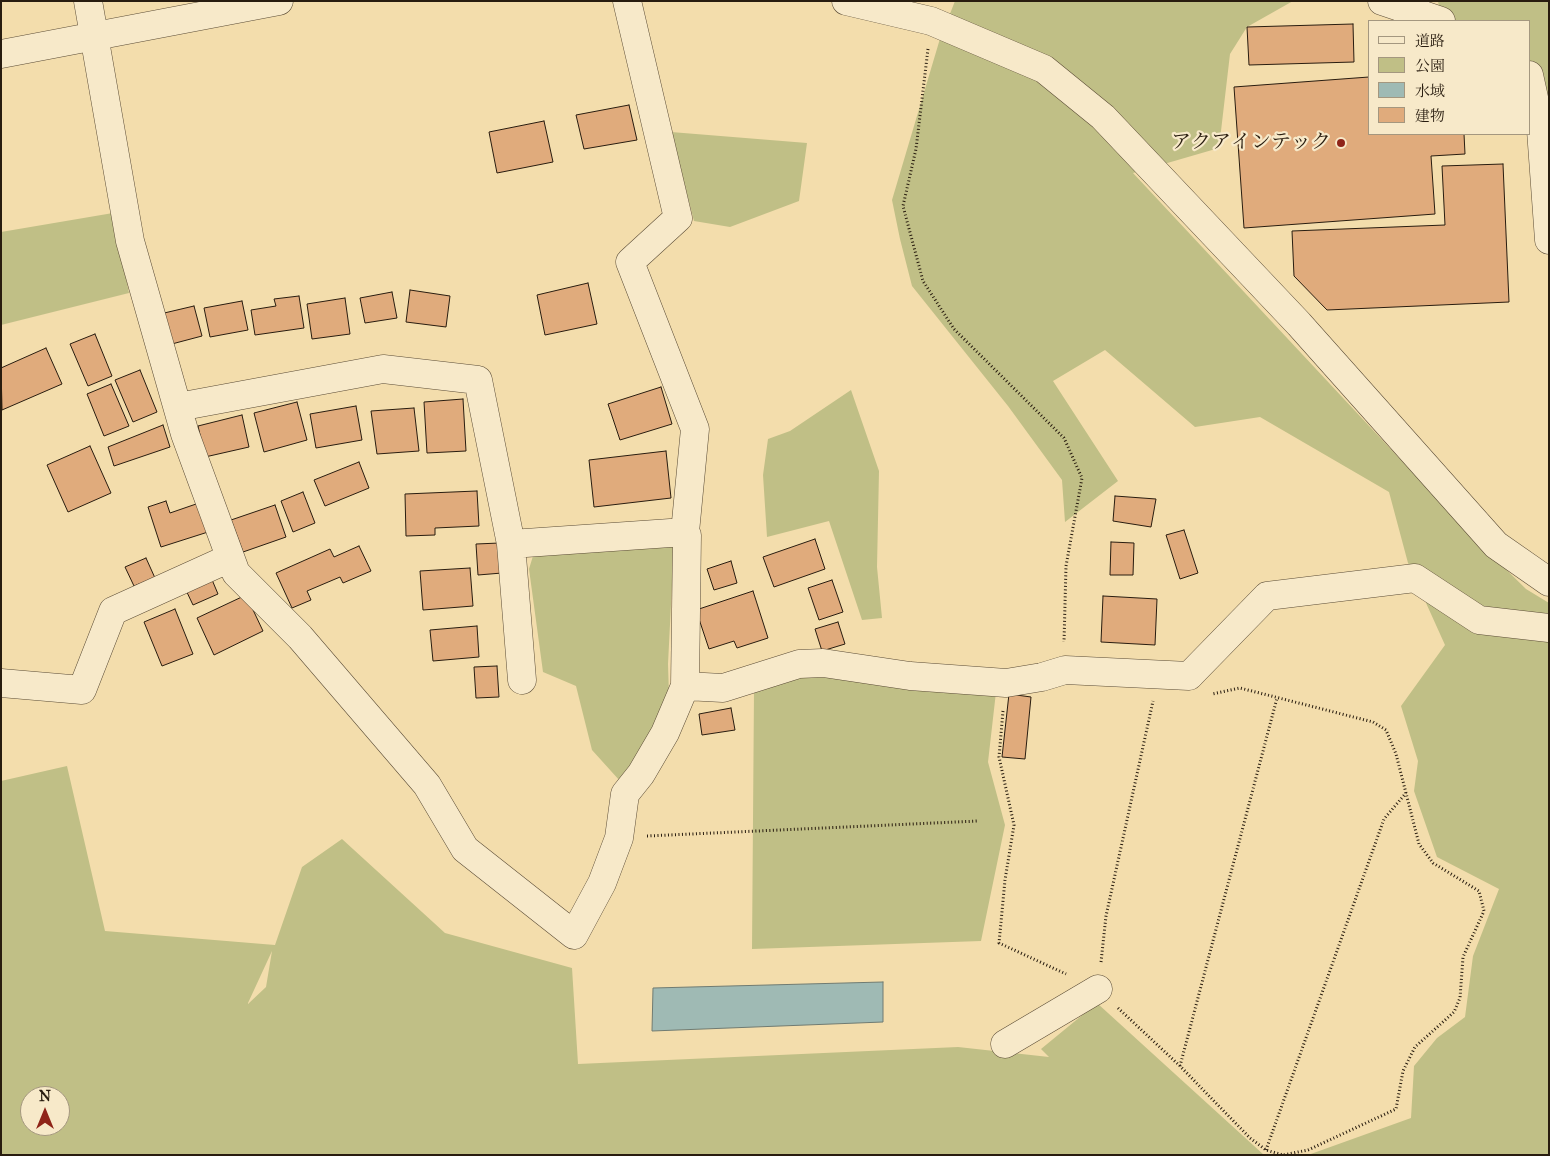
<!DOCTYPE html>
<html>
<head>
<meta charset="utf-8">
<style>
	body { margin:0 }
	#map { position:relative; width:1550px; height:1156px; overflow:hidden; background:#f3ddac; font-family:"IM FELL Great Primer","Noto Serif JP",serif }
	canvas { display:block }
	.frame { position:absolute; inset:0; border:2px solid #281c0f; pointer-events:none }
	.legend { position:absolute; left:1368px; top:20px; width:162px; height:115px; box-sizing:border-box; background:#f7e9c9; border:1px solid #a4977f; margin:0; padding:6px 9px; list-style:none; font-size:15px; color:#281c0f }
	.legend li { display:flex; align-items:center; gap:10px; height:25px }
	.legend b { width:25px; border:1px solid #a4977f }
	.north { position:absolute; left:20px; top:1086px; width:50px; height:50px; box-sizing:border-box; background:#f7e9c9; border:1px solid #a4977f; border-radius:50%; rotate:0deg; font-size:14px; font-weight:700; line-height:20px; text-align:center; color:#281c0f }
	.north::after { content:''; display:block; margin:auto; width:18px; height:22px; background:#8f2418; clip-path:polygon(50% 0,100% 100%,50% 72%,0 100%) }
</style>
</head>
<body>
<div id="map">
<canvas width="1550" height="1156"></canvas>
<div class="frame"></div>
<ul class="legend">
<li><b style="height:6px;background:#f7e9c9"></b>道路</li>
<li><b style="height:14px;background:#c0bf86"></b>公園</li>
<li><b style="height:14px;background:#9fbab4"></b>水域</li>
<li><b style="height:14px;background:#e0ab7c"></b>建物</li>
</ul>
<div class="north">N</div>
</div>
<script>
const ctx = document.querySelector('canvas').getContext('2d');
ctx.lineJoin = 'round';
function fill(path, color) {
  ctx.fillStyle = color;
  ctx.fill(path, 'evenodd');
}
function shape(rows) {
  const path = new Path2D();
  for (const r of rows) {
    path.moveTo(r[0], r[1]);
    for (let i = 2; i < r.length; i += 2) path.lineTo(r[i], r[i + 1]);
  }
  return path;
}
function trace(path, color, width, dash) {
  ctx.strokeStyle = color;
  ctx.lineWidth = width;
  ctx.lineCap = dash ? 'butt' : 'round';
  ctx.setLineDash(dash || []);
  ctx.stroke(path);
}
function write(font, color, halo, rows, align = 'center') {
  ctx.font = font + ' "IM FELL Great Primer","Noto Serif JP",serif';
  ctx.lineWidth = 4.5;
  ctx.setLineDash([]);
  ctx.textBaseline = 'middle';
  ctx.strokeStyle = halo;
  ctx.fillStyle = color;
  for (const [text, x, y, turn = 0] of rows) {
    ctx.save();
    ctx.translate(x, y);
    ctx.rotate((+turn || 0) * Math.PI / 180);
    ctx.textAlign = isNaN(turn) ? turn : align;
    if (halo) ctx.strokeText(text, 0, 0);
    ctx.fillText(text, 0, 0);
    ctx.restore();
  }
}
fill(shape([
	[955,1,1293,1,1247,27,1230,54,1219,148,1133,173,1470,534,1526,589,1549,603,1549,1155,1308,1155,1411,1118,1414,1066,1437,1038,1465,1017,1473,956,1499,889,1437,857,1414,791,1418,761,1401,706,1445,645,1408,563,1389,492,1260,417,1195,427,1105,350,1053,381,1118,481,1065,522,1062,480,1008,406,912,286,900,239,892,200,939,42],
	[1438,1,1549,1,1549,102,1529,62,1529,21,1441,21],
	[671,132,807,143,799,201,730,227,694,221],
	[113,213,129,293,1,325,1,232],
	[851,390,879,471,877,567,882,618,862,620,829,521,767,537,763,475,768,439,790,431],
	[674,545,668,664,669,696,644,750,620,781,592,750,576,686,543,672,529,569,533,556],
	[819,669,996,692,988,762,1005,825,981,941,752,949,754,691],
	[67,766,105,931,275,945,302,867,342,839,445,933,572,968,578,1064,958,1047,1049,1057,1041,1049,1097,1003,1264,1155,1,1155,1,781],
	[272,951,266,987,248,1004,248,1003],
	[30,1096,60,1096,60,1126,30,1126]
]), '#c0bf86');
const water = shape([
	[883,982,883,1022,652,1031,653,988,883,982]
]);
fill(water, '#9fbab4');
trace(water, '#6f7b72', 1);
const building = shape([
	[1353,24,1354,62,1249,65,1247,27,1353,24],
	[1369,77,1369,134,1464,134,1465,154,1431,156,1435,214,1244,228,1234,87,1369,77],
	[629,105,637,140,584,149,576,115,629,105],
	[544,121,553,162,497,173,489,132,544,121],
	[1503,164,1509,302,1327,310,1294,276,1292,231,1445,225,1442,166,1503,164],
	[588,283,597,324,545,335,537,295,588,283],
	[410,290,450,296,446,327,406,322,410,290],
	[392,292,397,318,365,323,360,298,392,292],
	[299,296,304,328,255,335,251,310,276,306,274,299,299,296],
	[345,298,350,334,312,339,307,304,345,298],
	[242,301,248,330,210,337,204,308,242,301],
	[194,306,202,336,168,345,160,314,194,306],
	[95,334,112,376,88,386,70,344,95,334],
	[46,348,62,384,2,410,1,368,46,348],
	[140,370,157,412,133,422,115,380,140,370],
	[111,384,129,426,104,436,87,394,111,384],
	[661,387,672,424,620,440,608,404,661,387],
	[463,399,466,451,427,453,424,402,463,399],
	[297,402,307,440,264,452,254,413,297,402],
	[356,406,362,440,316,448,310,414,356,406],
	[414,408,419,451,377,454,371,411,414,408],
	[242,415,249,447,205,457,198,426,242,415],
	[163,425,170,447,114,466,108,447,163,425],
	[90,446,111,493,68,512,47,465,90,446],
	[666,451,671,498,594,507,589,460,666,451],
	[359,462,369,488,325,506,314,480,359,462],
	[477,491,479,526,435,528,435,535,406,536,405,494,477,491],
	[303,492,315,523,293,532,281,501,303,492],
	[1115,496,1156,499,1151,527,1113,521,1115,496],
	[166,501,170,513,199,503,208,532,161,547,148,507,166,501],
	[275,505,286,537,243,552,231,520,275,505],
	[1184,530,1198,573,1180,579,1166,535,1184,530],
	[815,539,825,569,774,587,763,557,815,539],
	[1111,542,1134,543,1133,575,1110,575,1111,542],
	[500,543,502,573,478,575,476,544,500,543],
	[359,546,371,571,343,583,340,577,307,591,311,600,292,608,276,573,330,549,334,557,359,546],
	[146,558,155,578,134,586,125,567,146,558],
	[731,561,737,583,714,590,707,569,731,561],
	[470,568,473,606,423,610,420,571,470,568],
	[210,575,218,594,193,605,184,586,210,575],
	[832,580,843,612,819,620,808,588,832,580],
	[753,591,768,638,737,648,734,641,709,649,696,610,753,591],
	[246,595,263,631,214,655,197,618,246,595],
	[1103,596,1157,599,1155,645,1101,642,1103,596],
	[175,609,193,654,162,666,144,622,175,609],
	[838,622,845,644,822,651,815,629,838,622],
	[477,626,479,657,433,661,430,630,477,626],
	[497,666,499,697,476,698,474,667,497,666],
	[1009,694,1031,697,1025,759,1002,757,1009,694],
	[731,708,735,730,702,735,699,714,731,708]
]);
fill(building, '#e0ab7c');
trace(building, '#281c0f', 1);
const minor = shape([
	[88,1,130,241,185,434,236,573,300,637,427,785,465,849,574,935,602,883,619,838,625,794,641,774,665,733,685,686,687,535,685,532,695,429,630,262,678,218,627,1],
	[846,1,931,21,1044,69,1103,117,1299,324,1496,545,1549,582],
	[1382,1,1441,21],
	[1,54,279,1],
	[1529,75,1541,130,1549,240],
	[178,407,383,369,478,380,511,544,522,680],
	[511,544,685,532],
	[1,683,82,690,113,611,230,558],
	[685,686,723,688,799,664,823,663,910,676,1006,683,1042,677,1065,670,1189,676,1267,596,1415,578,1479,620,1549,628],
	[1005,1044,1098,989]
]);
trace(minor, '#5b4c36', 29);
trace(shape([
	[928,49,916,149,903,206,923,281,954,329,1064,438,1082,478,1066,566,1064,642],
	[1003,711,999,757,1014,825,1005,880,999,943,1066,974],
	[647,836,978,821],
	[1101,962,1106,916,1153,701],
	[1118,1008,1180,1066,1250,1138,1266,1150,1283,1155,1308,1150,1396,1109,1403,1071,1415,1047,1454,1012,1460,998,1463,957,1484,911,1479,891,1433,863,1419,844,1396,754,1386,730,1373,722,1240,688,1212,694],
	[1180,1066,1277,698],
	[1266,1150,1384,819,1406,793]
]), '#281c0f', 3, [1, 2.5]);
trace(minor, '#f7e9c9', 28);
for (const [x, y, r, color] of [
	[1341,143,5,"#8f2418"]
]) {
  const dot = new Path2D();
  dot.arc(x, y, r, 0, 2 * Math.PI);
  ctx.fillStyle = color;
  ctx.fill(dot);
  trace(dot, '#f7e9c9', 2);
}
write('20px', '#281c0f', '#f7e9c9', [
	["アクアインテック",1331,143]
], 'right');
</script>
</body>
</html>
